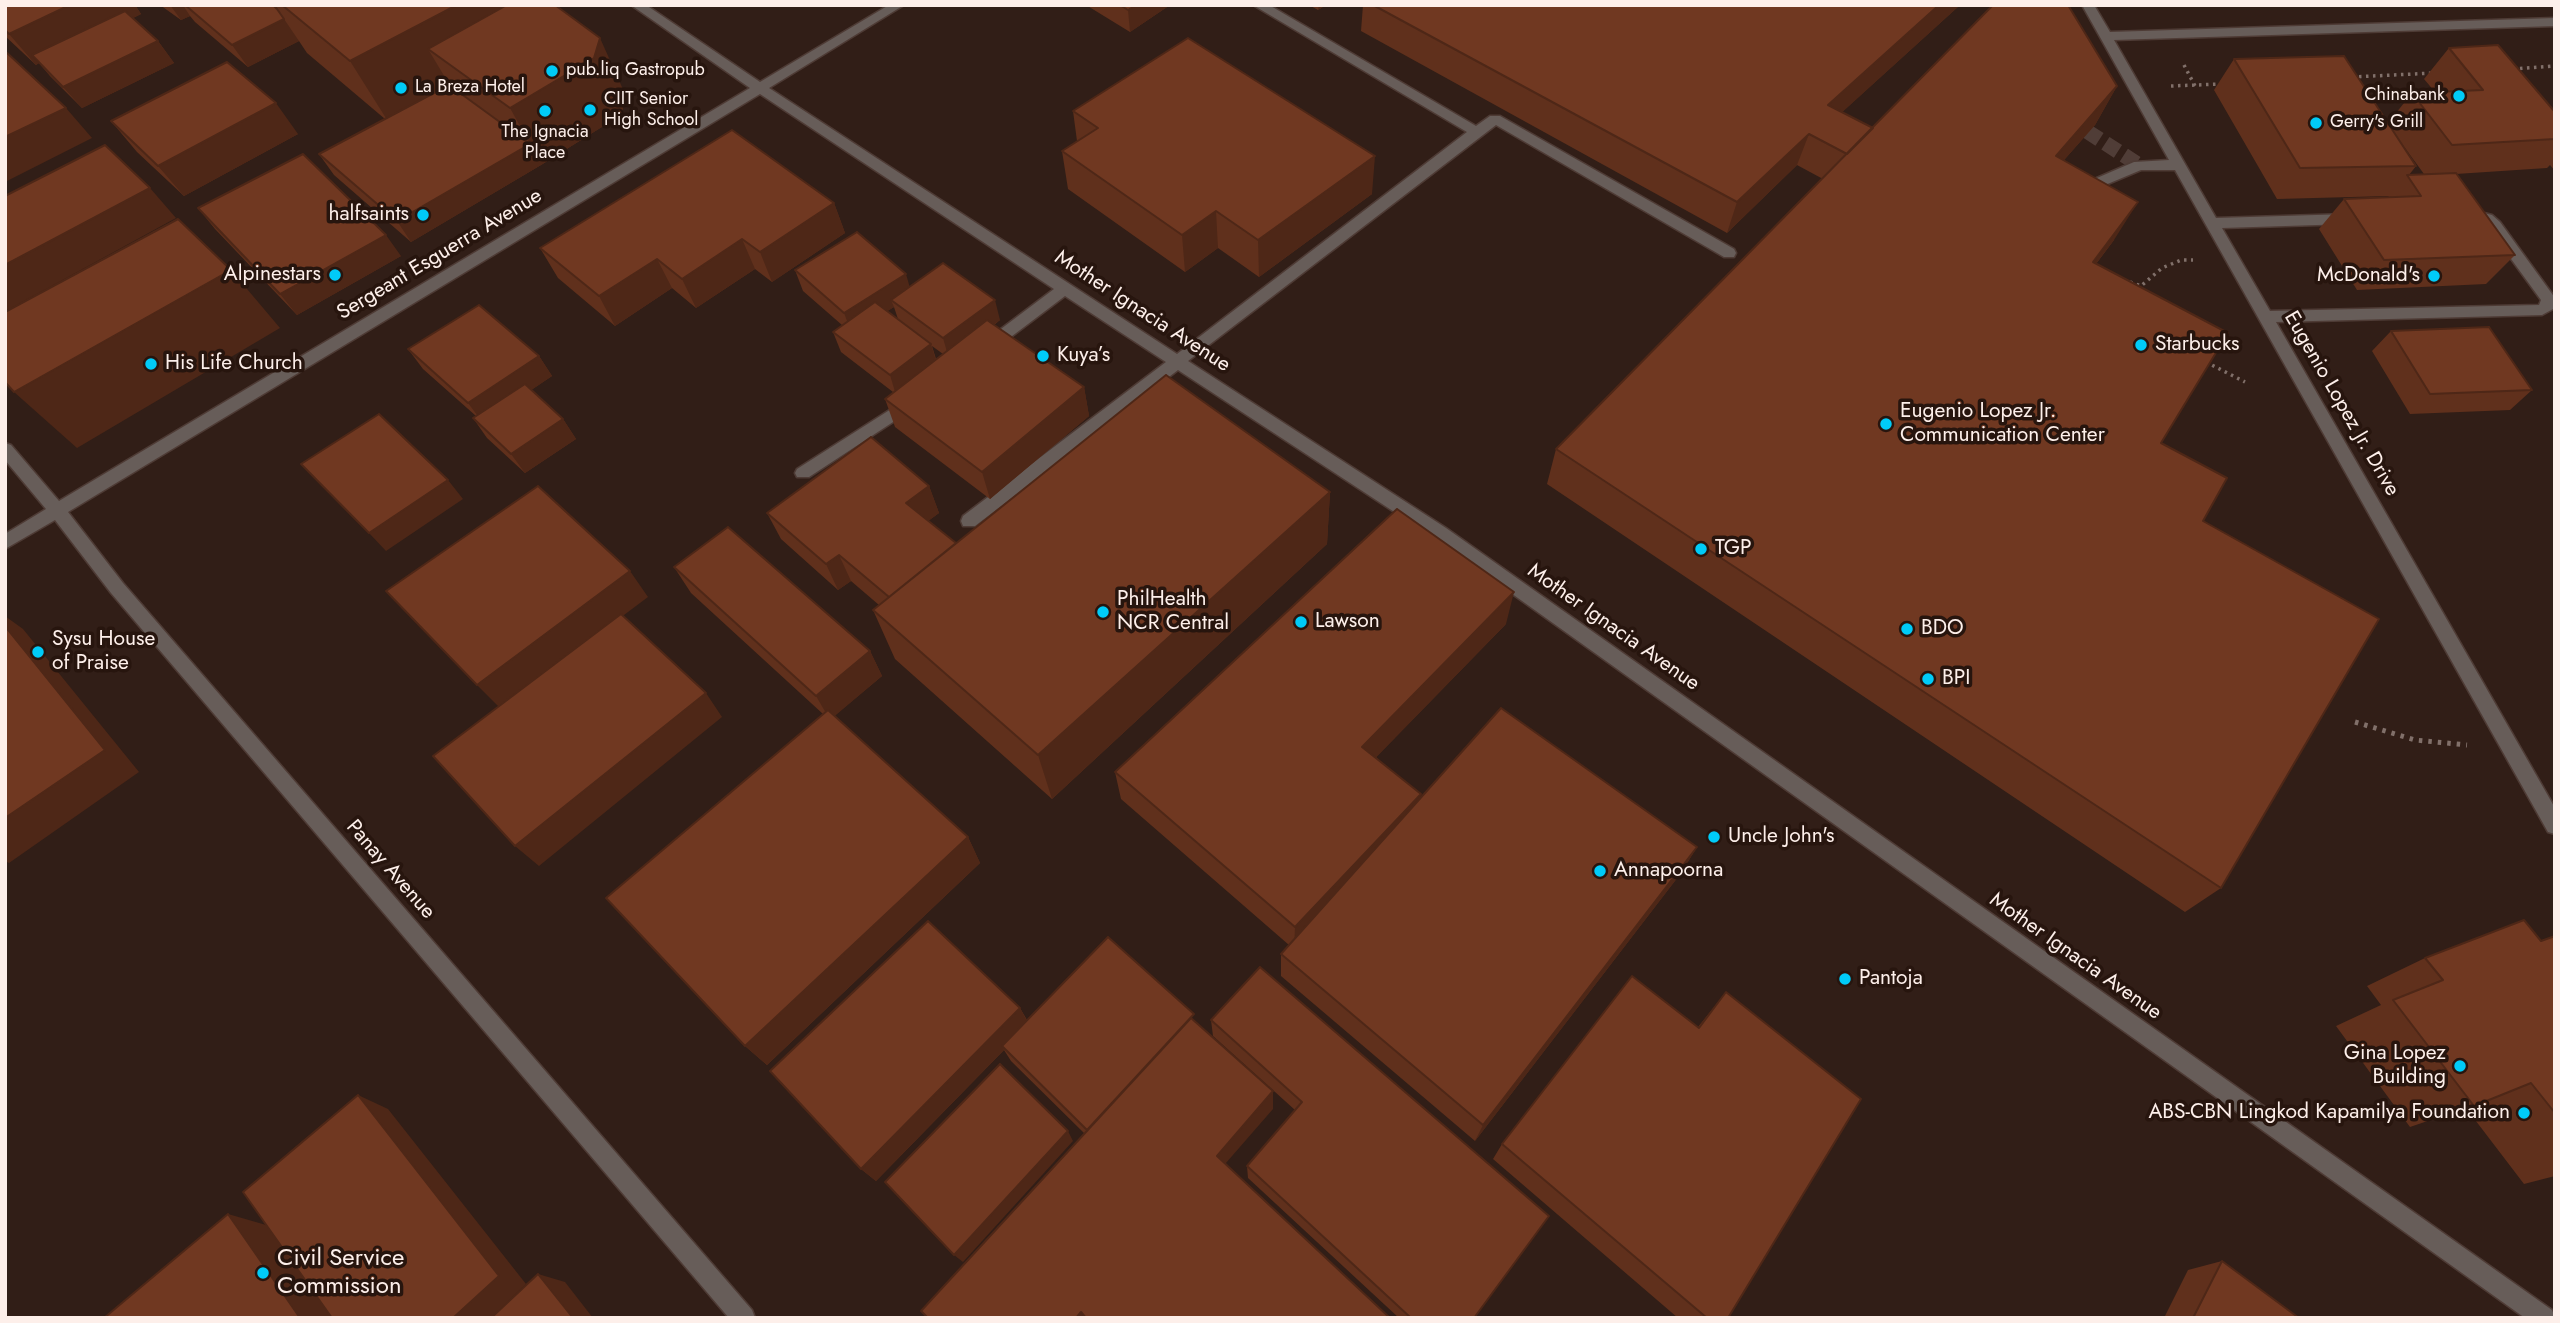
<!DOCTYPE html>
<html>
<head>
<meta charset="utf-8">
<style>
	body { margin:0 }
	#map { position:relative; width:2560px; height:1323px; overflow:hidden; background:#311e17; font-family:Jost,sans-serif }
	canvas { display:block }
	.frame { position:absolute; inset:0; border:7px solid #fdefea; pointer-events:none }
</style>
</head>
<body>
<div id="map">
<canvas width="2560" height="1323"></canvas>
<div class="frame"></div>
</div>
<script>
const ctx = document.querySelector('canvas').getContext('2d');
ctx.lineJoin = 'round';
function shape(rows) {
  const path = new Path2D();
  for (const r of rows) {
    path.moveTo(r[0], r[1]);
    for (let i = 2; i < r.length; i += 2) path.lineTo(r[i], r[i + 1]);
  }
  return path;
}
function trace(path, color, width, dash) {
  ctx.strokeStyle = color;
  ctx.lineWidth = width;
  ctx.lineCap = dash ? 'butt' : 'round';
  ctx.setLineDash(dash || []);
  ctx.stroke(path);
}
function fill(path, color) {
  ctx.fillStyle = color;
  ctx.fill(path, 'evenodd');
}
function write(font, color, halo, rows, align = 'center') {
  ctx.font = font + ' Jost,sans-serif';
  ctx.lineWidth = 7;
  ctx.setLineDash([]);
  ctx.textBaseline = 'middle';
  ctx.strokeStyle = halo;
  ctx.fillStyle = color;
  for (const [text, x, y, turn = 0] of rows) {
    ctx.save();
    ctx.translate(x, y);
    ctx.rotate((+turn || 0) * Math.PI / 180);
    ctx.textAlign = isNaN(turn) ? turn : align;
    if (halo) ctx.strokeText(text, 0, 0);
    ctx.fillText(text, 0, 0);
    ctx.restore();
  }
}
trace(shape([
	[2066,126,2082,128,2139,165]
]), '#503d37', 15, [15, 7]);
const minor = shape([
	[631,5,646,5,760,82,889,5,904,5,769,88,1177,354,1467,132,1253,5,1269,5,1476,126,1490,116,1500,116,1734,249,1736,253,1734,257,1724,257,1496,125,1188,361,1446,528,2552,1310,2555,1318,2525,1318,1434,538,1178,370,975,526,963,526,961,521,963,516,1166,362,1065,296,991,352,981,352,978,348,981,344,1054,289,760,94,68,512,123,583,752,1310,755,1318,729,1318,111,593,55,520,5,549,5,534,46,509,5,460,5,443,11,445,59,501,750,88,631,5],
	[2082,5,2094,5,2110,32,2555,18,2555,26,2114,40,2216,218,2349,214,2356,219,2349,224,2222,228,2270,311,2539,305,2541,300,2490,230,2483,222,2467,218,2467,212,2472,210,2492,215,2500,222,2555,298,2553,309,2542,315,2276,322,2555,808,2555,834,2548,832,2175,170,2141,170,2086,193,2076,193,2074,190,2076,187,2134,162,2169,160,2082,5],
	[910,397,916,399,918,403,916,407,809,477,797,477,795,473,797,469,910,397]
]);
trace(minor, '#4e3b35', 3);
trace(shape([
	[2184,65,2195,86],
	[2513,69,2555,66],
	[2352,77,2434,73],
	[2171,86,2221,84],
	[2130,282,2141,286,2162,268,2181,260,2193,260],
	[2206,362,2245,382]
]), '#81706a', 3.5, [2.5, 4.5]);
trace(shape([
	[2355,722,2415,740,2467,745]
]), '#81706a', 5, [3.5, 6]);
fill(minor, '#675d59');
fill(shape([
	[5,5,135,5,141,14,133,18,158,41,174,63,82,108,50,76,39,63,36,65,5,36],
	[160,5,273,5,277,9,275,5,555,5,626,96,621,115,541,165,411,242,334,175,319,154,385,119,307,53,299,41,248,67,195,22,190,16,181,20],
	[1086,5,1170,5,1130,32],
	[1309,5,1326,5,1318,10],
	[1363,5,1960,5,1842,112,1873,128,2117,86,2095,125,2064,160,2114,240,2096,264,2161,443,2203,521,2221,888,2185,912,1547,484,1556,449,1823,179,1797,165,1727,233,1361,31],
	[2449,48,2555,112,2555,171,2550,165,2547,168,2456,174,2515,255,2486,284,2357,290,2319,229,2344,199,2388,197,2389,196,2277,199,2214,90,2234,59,2388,123,2412,93,2435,92,2424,79],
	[2402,144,2424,174,2409,175,2416,166],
	[1073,111,1372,194,1259,277,1218,248,1185,272,1068,189,1062,151,1077,141],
	[111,121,298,134,184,196,137,152],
	[834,203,845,233,772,282,755,269,696,308,672,288,615,326,558,278,540,248],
	[198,208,401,256,297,315,215,229],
	[795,270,910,287,1000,320,994,325,1084,387,1089,416,990,499,895,427,885,399,893,392,841,352,833,332,842,325,803,291],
	[894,307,898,319,887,311],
	[932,346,943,354,936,359],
	[2391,331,2532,390,2510,410,2410,414,2372,351],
	[408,349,539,356,552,376,531,390,563,419,576,439,525,473,487,438,473,418,476,416,423,369],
	[929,486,939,513,928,521,956,543,1330,492,1327,544,1052,799,895,659,873,610,879,605,851,581,838,590,781,539,767,513],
	[674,567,870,651,882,676,834,716,968,837,980,863,767,1065,745,1046,823,714,691,593],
	[1506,624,1376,757,1420,799,1697,847,1681,873,1475,1141,1281,976,1281,954,1289,945,1121,799,1115,772],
	[2555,936,2555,1176,2524,1184,2466,1108,2410,1127,2336,1026,2381,1005,2367,986,2425,958,2541,941],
	[1260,967,1474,1318,1399,1318,1248,1178,1247,1166,1295,1110,1213,1036,1211,1020],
	[1726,992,1728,1318,1678,1318,1493,1159,1502,1144,1698,1027],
	[1020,1008,1027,1020,1196,1022,1273,1091,1273,1109,1085,1134,1011,1061,1004,1050,876,1181,861,1169],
	[2222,1261,2299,1318,2164,1318,2188,1270]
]), '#60301c');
fill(shape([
	[70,5,135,5,141,14,40,63,32,55,39,63,36,65,9,34],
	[170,5,183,5,190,16,181,20],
	[457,5,529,5,428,49,452,89,389,123,350,61],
	[1136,5,1170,5,1130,32,1128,10],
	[1319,5,1326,5,1318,10],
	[1939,5,1960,5,1816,136,1828,105],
	[284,19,299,41,248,67,232,45],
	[600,38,626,96,621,115,541,165,411,242,397,221,530,144,510,108],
	[158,41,174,63,82,108,63,87],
	[2117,86,2095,125,2034,194,2056,156],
	[276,103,298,134,184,196,158,166],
	[66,108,92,138,5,182,5,137],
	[1809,134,1797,165,1727,233,1737,202],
	[1375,156,1372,194,1259,277,1258,240],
	[150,188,176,218,8,310,5,307,5,265],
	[2138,202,2114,240,2069,299,2093,262],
	[834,203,845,233,772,282,760,252],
	[1216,211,1218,248,1185,272,1182,235],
	[386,235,401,256,297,315,280,294],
	[742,239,755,269,696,308,682,279],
	[657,259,672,288,615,326,599,296],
	[231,270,280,328,77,448,14,392],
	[906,274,912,295,891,300,894,307,852,334,844,313],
	[995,300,1000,320,949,359,943,338],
	[931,344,937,364,896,395,890,375],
	[539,356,552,376,483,423,468,403],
	[1084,387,1089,416,990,499,982,472],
	[563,419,576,439,525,473,511,454],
	[448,480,463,499,386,551,369,533],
	[929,486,939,513,916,530,906,503],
	[1330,492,1327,544,1052,799,1038,755],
	[839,555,851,581,838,590,826,564],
	[630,571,648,597,500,708,477,685],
	[1514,592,1506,624,1359,775,1362,747],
	[5,616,23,629,139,772,9,863,5,861],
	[870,651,882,676,830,720,816,696],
	[706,693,722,717,539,866,515,846],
	[1421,794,1416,820,1294,950,1295,927],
	[968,837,980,863,767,1065,745,1046],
	[1697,847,1681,873,1475,1141,1483,1125],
	[1020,1008,1029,1025,1002,1046,1004,1050,876,1181,861,1169],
	[1273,1091,1273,1109,1219,1171,1217,1156],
	[358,1095,388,1109,526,1284,491,1318,453,1318],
	[1068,1131,1073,1141,963,1262,954,1255],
	[228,1214,273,1227,338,1318,300,1318],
	[538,1274,565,1282,593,1318,573,1318],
	[1081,1312,1086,1318,1076,1318]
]), '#4e2717');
const building = shape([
	[5,5,70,5,9,34,5,30,5,5],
	[185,5,273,5,277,9,284,19,232,45,185,5],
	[282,5,457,5,350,61,282,5],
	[507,5,555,5,600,38,594,58,510,108,428,49,507,5],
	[1120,5,1136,5,1128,10,1120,5],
	[1373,5,1939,5,1828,105,1873,128,1847,154,1809,134,1737,202,1373,5],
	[1993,5,2068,5,2117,86,2056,156,2138,202,2093,262,2228,333,2161,443,2227,478,2203,521,2379,619,2221,888,1556,449,1993,5],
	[125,11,158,41,63,87,32,55,125,11],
	[1188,38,1375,156,1258,240,1216,211,1182,235,1062,151,1098,128,1073,111,1188,38],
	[2498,45,2555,112,2555,139,2452,145,2412,93,2483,90,2449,48,2498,45],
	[5,51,66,108,5,137,5,51],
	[2344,56,2416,166,2300,168,2234,59,2344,56],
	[227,62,276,103,158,166,111,121,227,62],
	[449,85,530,144,397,221,319,154,449,85],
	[732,130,834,203,760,252,742,239,682,279,657,259,599,296,540,248,732,130],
	[105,145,150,188,5,265,5,196,105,145],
	[303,154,386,235,280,294,198,208,303,154],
	[2456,173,2515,255,2384,260,2344,199,2421,196,2407,175,2456,173],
	[178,219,231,270,14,392,5,382,5,312,178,219],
	[857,232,906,274,844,313,795,270,857,232],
	[943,263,995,300,943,338,891,300,943,263],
	[875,302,931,344,890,375,833,332,875,302],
	[479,305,539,356,468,403,408,349,479,305],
	[987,320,1084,387,982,472,885,399,987,320],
	[2489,327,2532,390,2430,394,2391,331,2489,327],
	[1166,375,1330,492,1038,755,873,610,1166,375],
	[525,384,563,419,511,454,473,418,525,384],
	[379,414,448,480,369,533,301,464,379,414],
	[871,437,929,486,906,503,956,543,889,597,839,555,826,564,767,513,871,437],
	[538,486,630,571,477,685,386,591,538,486],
	[1397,509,1514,592,1362,747,1421,794,1295,927,1115,772,1397,509],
	[728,527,870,651,816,696,674,567,728,527],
	[621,614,706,693,515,846,433,756,621,614],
	[5,626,105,750,5,818,5,626],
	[1501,708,1697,847,1483,1125,1281,954,1501,708],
	[828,710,968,837,745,1046,606,898,828,710],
	[2524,920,2541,941,2555,936,2555,1113,2531,1083,2474,1106,2393,1000,2443,980,2425,958,2524,920],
	[928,921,1020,1008,861,1169,770,1071,928,921],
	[1108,937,1194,1014,1087,1130,1002,1046,1108,937],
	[1260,967,1549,1216,1474,1318,1411,1318,1247,1166,1302,1102,1211,1020,1260,967],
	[1632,976,1699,1028,1726,992,1861,1099,1728,1318,1707,1318,1502,1144,1632,976],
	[1191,1018,1273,1091,1217,1156,1390,1318,1086,1318,1081,1312,1076,1318,928,1318,921,1311,1191,1018],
	[1000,1064,1068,1131,954,1255,885,1182,1000,1064],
	[358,1095,499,1276,453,1318,332,1318,243,1192,358,1095],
	[228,1214,300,1318,104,1318,228,1214],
	[2222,1261,2299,1318,2193,1318,2222,1261],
	[538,1274,573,1318,491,1318,538,1274]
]);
fill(building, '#703821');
trace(building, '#4e2717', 2);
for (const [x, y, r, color] of [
	[552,71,7,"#00cbf8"],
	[401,88,7,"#00cbf8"],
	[2459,96,7,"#00cbf8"],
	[590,110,7,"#00cbf8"],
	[545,111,7,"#00cbf8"],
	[2316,123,7,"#00cbf8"],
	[423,215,7,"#00cbf8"],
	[335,275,7,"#00cbf8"],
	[2434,276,7,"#00cbf8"],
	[2141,345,7,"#00cbf8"],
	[1043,356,7,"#00cbf8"],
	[151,364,7,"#00cbf8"],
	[1886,424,7,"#00cbf8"],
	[1701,549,7,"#00cbf8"],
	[1103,612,7,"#00cbf8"],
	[1301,622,7,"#00cbf8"],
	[1907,629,7,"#00cbf8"],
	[38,652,7,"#00cbf8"],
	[1928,679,7,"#00cbf8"],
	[1714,837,7,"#00cbf8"],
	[1600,871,7,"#00cbf8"],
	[1845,979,7,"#00cbf8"],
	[2460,1066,7,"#00cbf8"],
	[2524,1113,7,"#00cbf8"],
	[263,1273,7,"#00cbf8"]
]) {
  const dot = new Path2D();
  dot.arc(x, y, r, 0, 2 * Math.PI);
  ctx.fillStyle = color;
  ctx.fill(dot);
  trace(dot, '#27150e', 2.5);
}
write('18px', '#fdefea', '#27150e', [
	["pub.liq Gastropub",566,71],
	["La Breza Hotel",415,88],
	["Chinabank",2445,96,"right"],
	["CIIT Senior",604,100],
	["High School",604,121],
	["Gerry's Grill",2330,123],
	["The Ignacia",545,133,"center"],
	["Place",545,154,"center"]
], 'left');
write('21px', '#fdefea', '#27150e', [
	["halfsaints",409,215,"right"],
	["Alpinestars",321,275,"right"],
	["McDonald's",2420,276,"right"],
	["Starbucks",2155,345],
	["Kuya’s",1057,356],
	["His Life Church",165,364],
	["Eugenio Lopez Jr.",1900,412],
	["Communication Center",1900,436],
	["TGP",1715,549],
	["PhilHealth",1117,600],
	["NCR Central",1117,624],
	["Lawson",1315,622],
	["BDO",1921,629],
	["Sysu House",52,640],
	["of Praise",52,664],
	["BPI",1942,679],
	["Uncle John's",1728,837],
	["Annapoorna",1614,871],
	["Pantoja",1859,979],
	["Gina Lopez",2446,1054,"right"],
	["Building",2446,1078,"right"],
	["ABS-CBN Lingkod Kapamilya Foundation",2510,1113,"right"]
], 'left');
write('21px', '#fdefea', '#27150e', [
	["Sergeant Esguerra Avenue",440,255,-31],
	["Mother Ignacia Avenue",1142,312,33],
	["Eugenio Lopez Jr. Drive",2341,404,60],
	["Mother Ignacia Avenue",1613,628,35],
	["Panay Avenue",390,870,49],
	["Mother Ignacia Avenue",2075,957,35]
]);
write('24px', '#fdefea', '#27150e', [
	["Civil Service",277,1259],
	["Commission",277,1287]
], 'left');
</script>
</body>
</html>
